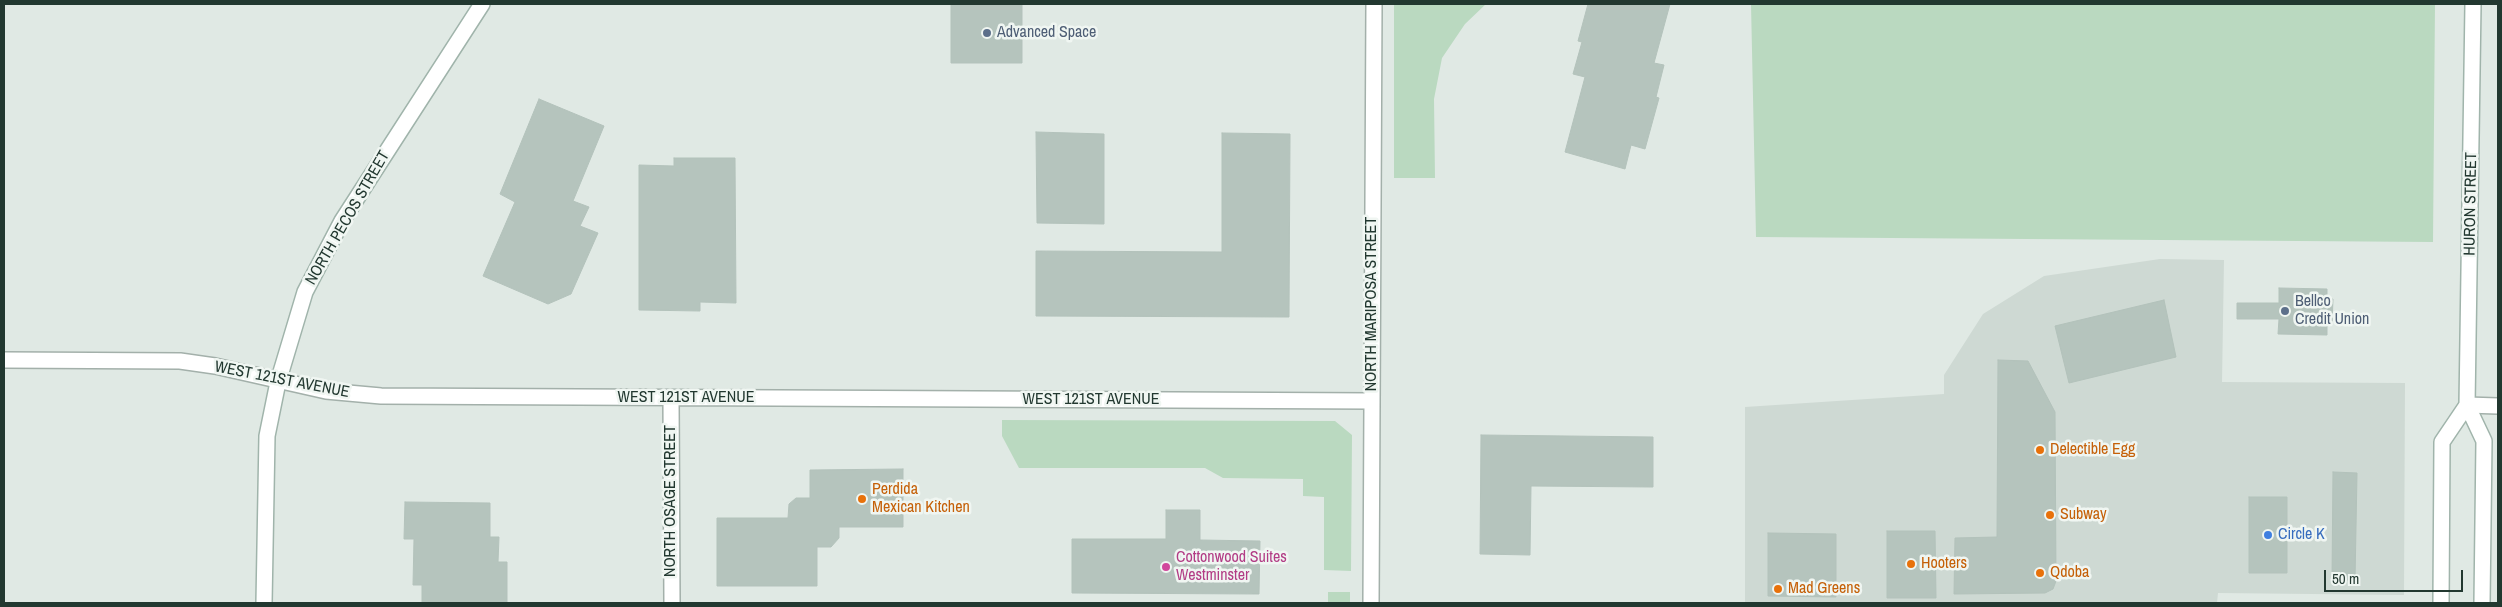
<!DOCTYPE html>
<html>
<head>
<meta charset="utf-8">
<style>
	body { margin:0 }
	#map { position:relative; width:2502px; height:607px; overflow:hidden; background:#e0e9e4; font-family:"Archivo Narrow",sans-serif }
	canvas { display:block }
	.frame { position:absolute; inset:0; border:5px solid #223830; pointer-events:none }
	.scale { position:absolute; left:2324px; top:570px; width:139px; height:22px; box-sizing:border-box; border:2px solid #223830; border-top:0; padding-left:6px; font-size:15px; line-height:18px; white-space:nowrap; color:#223830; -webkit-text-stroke:4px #f0f6f2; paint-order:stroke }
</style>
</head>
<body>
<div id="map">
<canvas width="2502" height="607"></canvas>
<div class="frame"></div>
<div class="scale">50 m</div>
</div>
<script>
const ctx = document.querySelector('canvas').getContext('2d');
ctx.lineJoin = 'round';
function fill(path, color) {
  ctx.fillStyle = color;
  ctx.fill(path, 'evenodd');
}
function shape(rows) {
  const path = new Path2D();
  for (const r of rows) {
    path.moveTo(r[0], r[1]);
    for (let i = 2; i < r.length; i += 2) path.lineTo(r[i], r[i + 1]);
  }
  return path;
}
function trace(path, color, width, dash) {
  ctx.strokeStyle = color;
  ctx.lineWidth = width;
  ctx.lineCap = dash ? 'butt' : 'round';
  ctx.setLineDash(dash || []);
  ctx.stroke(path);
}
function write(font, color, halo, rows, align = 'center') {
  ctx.font = font + ' "Archivo Narrow",sans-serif';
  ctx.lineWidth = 5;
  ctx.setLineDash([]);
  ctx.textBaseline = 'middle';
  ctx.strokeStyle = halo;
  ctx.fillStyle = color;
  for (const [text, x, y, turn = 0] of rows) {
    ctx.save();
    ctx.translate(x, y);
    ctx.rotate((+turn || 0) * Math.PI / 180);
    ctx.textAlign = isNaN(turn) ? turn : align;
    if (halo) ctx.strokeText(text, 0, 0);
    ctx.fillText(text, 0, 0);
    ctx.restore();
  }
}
fill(shape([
	[2160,259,2224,260,2222,382,2405,383,2404,595,2218,593,2217,603,1745,603,1745,407,1944,394,1944,375,1983,314,2044,276]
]), '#ced9d3');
fill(shape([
	[1394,4,1486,4,1465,24,1442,58,1434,99,1435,178,1394,178],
	[1751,4,2435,4,2433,242,1756,237],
	[1002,420,1335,421,1352,435,1351,571,1324,570,1324,497,1303,496,1303,479,1223,478,1205,468,1019,468,1002,436],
	[1328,592,1350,592,1350,603,1328,603]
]), '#bad9c0');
const building = shape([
	[951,4,1022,4,1022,63,951,63,951,4],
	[1588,4,1670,4,1654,63,1664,65,1656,97,1659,98,1645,149,1631,145,1625,169,1565,152,1585,77,1573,74,1582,42,1578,41,1588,4],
	[539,99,604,126,573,201,589,207,580,226,598,233,571,294,548,304,483,276,515,202,500,194,539,99],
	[1036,132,1104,134,1104,224,1037,223,1036,132],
	[1222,133,1290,134,1289,317,1036,316,1036,251,1222,252,1222,133],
	[674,158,735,158,736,303,700,302,700,311,639,310,639,165,674,166,674,158],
	[2279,288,2327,289,2327,299,2333,299,2332,324,2327,324,2327,335,2278,334,2279,319,2237,319,2237,303,2279,303,2279,288],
	[2164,300,2176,357,2069,383,2055,326,2164,300],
	[1998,360,2028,361,2055,412,2056,581,2053,589,2045,593,1954,594,1955,538,1997,537,1998,360],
	[1481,435,1653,437,1653,487,1531,486,1530,555,1480,554,1481,435],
	[903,469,903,527,839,527,839,538,831,547,817,547,817,586,717,586,717,518,788,518,789,504,796,498,810,498,810,470,903,469],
	[2333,472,2357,473,2355,580,2332,580,2333,472],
	[2249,497,2287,497,2287,573,2249,573,2249,497],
	[405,502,490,503,490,537,499,537,498,562,507,562,507,603,422,603,422,585,413,585,414,539,404,539,405,502],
	[1166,510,1200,510,1200,540,1260,541,1259,594,1072,593,1072,539,1166,539,1166,510],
	[1887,531,1935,531,1936,598,1887,598,1887,531],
	[1768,533,1836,534,1836,597,1768,596,1768,533]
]);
fill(building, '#b5c4bd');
trace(building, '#b3c2bb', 1);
const street = shape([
	[4,360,180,361,215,366,326,391,381,396,1371,401],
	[671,398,672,603],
	[2467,405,2498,406],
	[1371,603,1374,4]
]);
const secondary = shape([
	[2473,4,2467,405,2484,441,2482,603],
	[264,603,267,436,278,382,305,292,342,221,482,4],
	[2441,603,2442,442,2467,405]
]);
trace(street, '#a3b0aa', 18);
trace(secondary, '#a0b4ab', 18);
trace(street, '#fff', 15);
trace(secondary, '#fff', 15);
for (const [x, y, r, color] of [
	[987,33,5,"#5c6f8a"],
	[2285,311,5,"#5c6f8a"],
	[2040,450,5,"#e8710a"],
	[862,499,5,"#e8710a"],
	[2050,515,5,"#e8710a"],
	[2268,535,5,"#3f7fe0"],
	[1911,564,5,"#e8710a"],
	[1166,567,5,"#d1479c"],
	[2040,573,5,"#e8710a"],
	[1778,589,5,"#e8710a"]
]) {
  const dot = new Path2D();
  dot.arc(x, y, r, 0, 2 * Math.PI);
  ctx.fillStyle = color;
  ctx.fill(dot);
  trace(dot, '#f0f6f2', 2);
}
write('16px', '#4e5e75', '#f0f6f2', [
	["Advanced Space",997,33],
	["Bellco",2295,302],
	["Credit Union",2295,320]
], 'left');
write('16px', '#223830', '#f0f6f2', [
	["HURON STREET",2471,204,-89],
	["NORTH PECOS STREET",348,218,-60],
	["NORTH MARIPOSA STREET",1372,304,-90],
	["WEST 121ST AVENUE",282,380,11],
	["WEST 121ST AVENUE",686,398],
	["WEST 121ST AVENUE",1091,400],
	["NORTH OSAGE STREET",671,501,-90]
]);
write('16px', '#c56008', '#f0f6f2', [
	["Delectible Egg",2050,450],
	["Perdida",872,490],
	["Mexican Kitchen",872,508],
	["Subway",2060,515],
	["Hooters",1921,564],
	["Qdoba",2050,573],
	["Mad Greens",1788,589]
], 'left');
write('16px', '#366cbe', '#f0f6f2', [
	["Circle K",2278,535]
], 'left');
write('16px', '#b23c85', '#f0f6f2', [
	["Cottonwood Suites",1176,558],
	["Westminster",1176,576]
], 'left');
</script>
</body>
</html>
